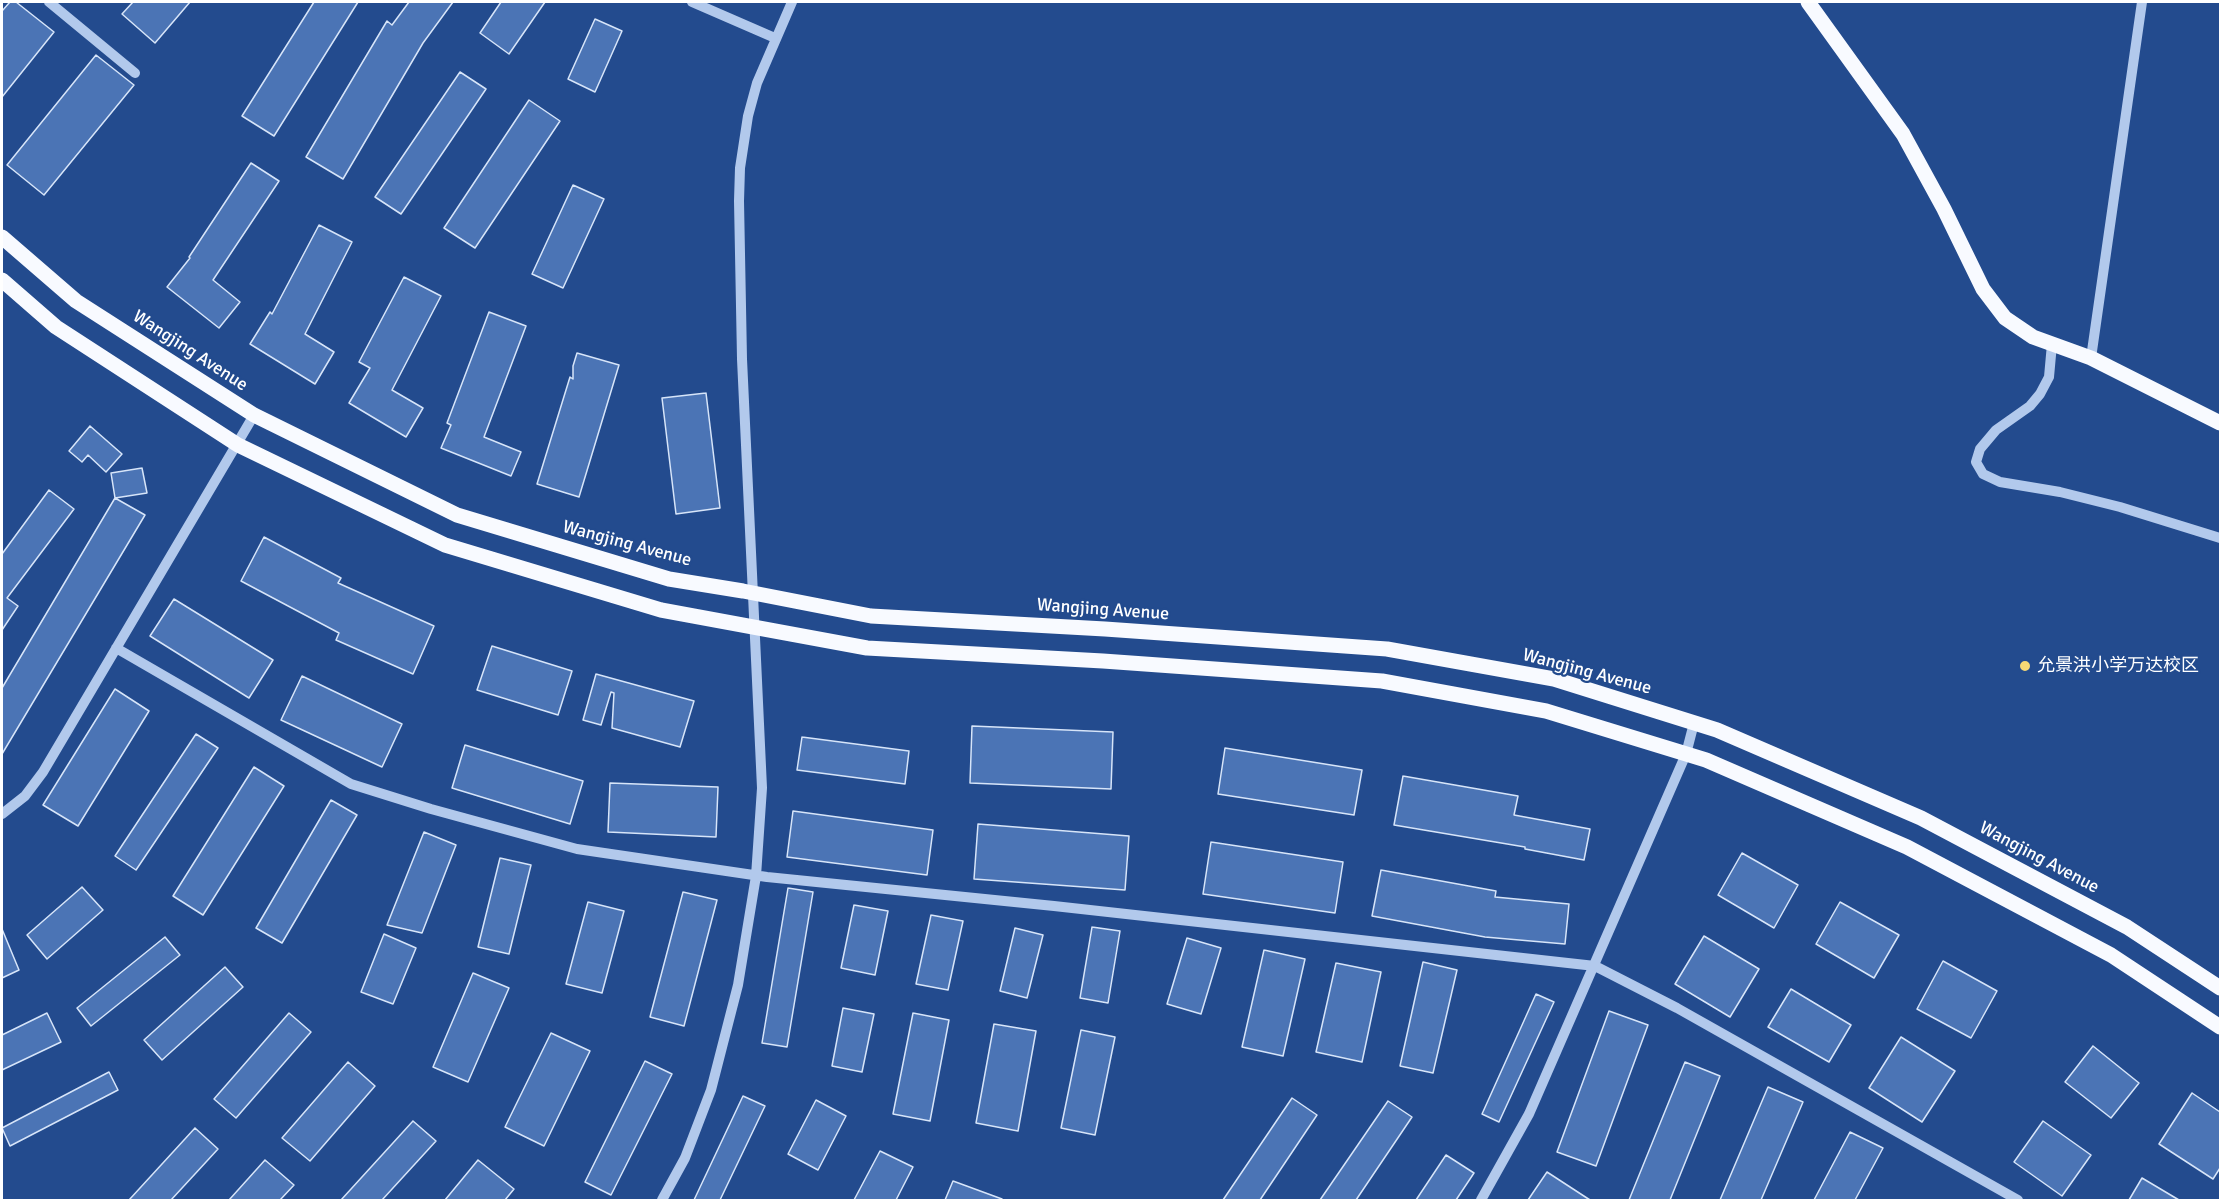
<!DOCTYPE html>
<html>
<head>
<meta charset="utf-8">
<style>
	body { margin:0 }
	#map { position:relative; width:2222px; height:1202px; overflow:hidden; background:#234b8e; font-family:Signika,sans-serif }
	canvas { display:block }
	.frame { position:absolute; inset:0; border:3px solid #fff; pointer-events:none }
</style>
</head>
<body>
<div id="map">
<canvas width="2222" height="1202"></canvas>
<div class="frame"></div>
</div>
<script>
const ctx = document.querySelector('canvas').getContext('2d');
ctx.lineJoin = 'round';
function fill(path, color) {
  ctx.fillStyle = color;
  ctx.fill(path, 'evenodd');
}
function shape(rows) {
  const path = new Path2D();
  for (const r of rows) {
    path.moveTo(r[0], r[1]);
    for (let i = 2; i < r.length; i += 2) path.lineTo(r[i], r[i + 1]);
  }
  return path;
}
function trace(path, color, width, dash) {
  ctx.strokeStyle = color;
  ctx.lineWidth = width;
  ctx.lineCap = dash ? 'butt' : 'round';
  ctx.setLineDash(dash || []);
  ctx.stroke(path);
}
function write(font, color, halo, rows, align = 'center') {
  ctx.font = font + ' Signika,"Noto Sans SC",sans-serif';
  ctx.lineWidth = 4.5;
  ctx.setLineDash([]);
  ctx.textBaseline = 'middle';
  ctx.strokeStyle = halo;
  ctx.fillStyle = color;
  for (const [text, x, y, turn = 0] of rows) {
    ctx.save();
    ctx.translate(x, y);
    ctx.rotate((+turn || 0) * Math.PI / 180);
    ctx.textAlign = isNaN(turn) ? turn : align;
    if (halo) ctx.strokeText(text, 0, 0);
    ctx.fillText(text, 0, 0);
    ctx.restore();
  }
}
const building = shape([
	[10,2,16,2,54,32,2,97,2,11,10,2],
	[133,2,190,2,155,43,122,14,133,2],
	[314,2,358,2,274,136,242,116,314,2],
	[409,2,453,2,423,43,343,179,306,157,387,21,392,25,409,2],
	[501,2,545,2,509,54,480,33,501,2],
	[595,19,622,31,595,92,568,79,595,19],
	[96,55,134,85,44,195,7,165,96,55],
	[460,72,486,89,401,214,375,197,460,72],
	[529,100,560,121,475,248,444,228,529,100],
	[251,163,279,181,213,280,240,302,219,328,167,287,190,258,189,257,251,163],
	[573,185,604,199,563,288,532,274,573,185],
	[319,225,352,242,305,334,334,352,315,384,250,344,270,312,272,314,319,225],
	[404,277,441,296,392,390,423,408,406,437,349,403,370,368,359,362,404,277],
	[489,312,526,326,484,437,521,452,511,476,441,448,451,425,447,423,489,312],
	[577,353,619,365,579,497,537,484,570,377,573,379,573,366,577,353],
	[706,393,720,508,676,514,662,398,706,393],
	[90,426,122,454,106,472,88,455,82,462,69,451,90,426],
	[142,468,147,493,115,498,111,473,142,468],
	[49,490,74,509,7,598,18,606,2,630,2,554,49,490],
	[115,498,145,515,2,754,2,688,115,498],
	[264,537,341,578,338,583,434,626,413,674,336,640,339,633,241,581,264,537],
	[174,599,273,660,249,698,150,636,174,599],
	[492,646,572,671,558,715,477,690,492,646],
	[596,674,694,701,680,747,612,728,614,693,611,692,601,725,583,720,596,674],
	[302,676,402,724,382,767,281,720,302,676],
	[115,689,149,711,78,826,43,805,115,689],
	[972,726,1113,732,1111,789,970,783,972,726],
	[196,734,218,748,136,870,115,856,196,734],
	[802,737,909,751,905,784,797,770,802,737],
	[465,745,583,781,570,824,452,788,465,745],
	[1225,748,1362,770,1354,815,1218,794,1225,748],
	[254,767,284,786,203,915,173,896,254,767],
	[1403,776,1518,796,1514,815,1590,829,1584,860,1525,849,1525,847,1394,825,1403,776],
	[610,783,718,787,716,837,608,832,610,783],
	[331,800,357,815,282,943,256,928,331,800],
	[793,811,933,830,927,875,787,857,793,811],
	[978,824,1129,836,1125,890,974,879,978,824],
	[424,832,456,845,422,933,387,925,424,832],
	[1211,842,1343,862,1335,913,1203,894,1211,842],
	[1742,853,1798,885,1774,928,1718,895,1742,853],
	[500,858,531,865,509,954,478,947,500,858],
	[1381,870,1496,891,1495,897,1569,904,1565,944,1485,937,1372,916,1381,870],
	[82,887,103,910,47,959,27,935,82,887],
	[788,888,813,892,787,1047,762,1043,788,888],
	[683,892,717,900,684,1026,650,1017,683,892],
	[588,902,624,911,602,993,566,984,588,902],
	[1840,902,1899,935,1874,978,1816,944,1840,902],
	[854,905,888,911,875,975,841,968,854,905],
	[931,915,963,921,948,990,916,984,931,915],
	[1092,927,1120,931,1108,1003,1080,998,1092,927],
	[1015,928,1043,935,1027,998,1000,991,1015,928],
	[2,929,19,970,2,978,2,929],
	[384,934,416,948,393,1004,361,992,384,934],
	[1704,936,1759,969,1730,1017,1675,984,1704,936],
	[165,937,180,955,91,1026,77,1008,165,937],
	[1187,938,1221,948,1201,1014,1167,1004,1187,938],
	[1264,950,1305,959,1283,1056,1242,1047,1264,950],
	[1943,961,1997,991,1971,1038,1917,1009,1943,961],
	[1423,962,1457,970,1433,1073,1400,1066,1423,962],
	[1336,963,1381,972,1362,1062,1316,1052,1336,963],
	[225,967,243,987,162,1060,144,1040,225,967],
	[473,973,509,988,468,1082,433,1067,473,973],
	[1791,989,1851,1025,1829,1062,1768,1027,1791,989],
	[1536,994,1554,1002,1499,1122,1482,1114,1536,994],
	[843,1008,874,1014,862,1072,832,1066,843,1008],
	[1609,1011,1648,1025,1596,1166,1557,1152,1609,1011],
	[47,1013,61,1042,2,1070,2,1035,47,1013],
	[289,1013,311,1032,236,1118,214,1099,289,1013],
	[913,1013,949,1020,930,1121,893,1114,913,1013],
	[994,1024,1036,1031,1018,1131,976,1123,994,1024],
	[1081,1030,1115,1037,1095,1135,1061,1128,1081,1030],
	[551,1033,590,1051,544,1146,505,1127,551,1033],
	[1901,1037,1955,1071,1922,1122,1869,1088,1901,1037],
	[2093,1046,2139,1083,2111,1118,2065,1082,2093,1046],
	[645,1061,672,1074,611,1195,585,1182,645,1061],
	[348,1062,375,1086,310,1161,282,1138,348,1062],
	[1685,1062,1720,1076,1670,1200,1629,1200,1685,1062],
	[109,1072,118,1090,10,1146,2,1128,109,1072],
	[1768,1087,1803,1102,1761,1200,1720,1200,1768,1087],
	[2192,1093,2220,1112,2220,1168,2213,1179,2159,1144,2192,1093],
	[743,1096,765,1106,720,1200,694,1200,743,1096],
	[1292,1098,1317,1115,1260,1200,1223,1200,1292,1098],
	[816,1100,846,1116,818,1170,788,1154,816,1100],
	[1388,1101,1412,1117,1356,1200,1320,1200,1388,1101],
	[413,1121,436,1141,382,1200,341,1200,413,1121],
	[2043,1121,2091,1155,2062,1196,2014,1162,2043,1121],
	[195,1128,218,1149,171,1200,129,1200,195,1128],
	[1850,1132,1883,1148,1855,1200,1814,1200,1850,1132],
	[880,1151,913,1167,896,1200,854,1200,880,1151],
	[1446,1155,1474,1173,1456,1200,1416,1200,1446,1155],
	[265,1160,294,1185,280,1200,229,1200,265,1160],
	[478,1160,514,1189,505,1200,445,1200,478,1160],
	[1547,1172,1590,1200,1528,1200,1547,1172],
	[2142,1178,2179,1200,2129,1200,2142,1178],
	[953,1181,1002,1199,1002,1200,945,1200,953,1181]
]);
fill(building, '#4b74b5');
trace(building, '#d7e5f9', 1.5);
trace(shape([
	[49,2,135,73],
	[692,2,775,38],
	[2052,344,2049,377,2040,394,2030,406,1996,430,1980,449,1976,462,1983,474,2000,482,2060,492,2120,507,2220,538],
	[2091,358,2142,2],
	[116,648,351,784,431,809,577,849,767,877,1054,906,1595,966,1677,1008,2018,1200],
	[2,814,25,796,43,772,254,415],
	[662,1200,685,1158,711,1090,738,985,756,876,762,788,742,359,739,201,740,168,748,116,757,83,792,2],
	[1481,1200,1529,1114,1686,754,1694,723]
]), '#b2c9ec', 10);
trace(shape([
	[1808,2,1903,134,1944,209,1983,289,2005,318,2033,337,2091,358,2220,423],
	[2,237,76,301,254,415,457,515,669,579,743,591,871,616,1105,629,1387,649,1554,679,1717,730,1921,818,2127,927,2220,988],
	[2,280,56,327,238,445,445,545,661,610,867,648,1103,661,1382,681,1546,711,1706,760,1907,847,2111,955,2220,1027]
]), '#f8faff', 15);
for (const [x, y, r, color] of [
	[2025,666,6,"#f7d975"]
]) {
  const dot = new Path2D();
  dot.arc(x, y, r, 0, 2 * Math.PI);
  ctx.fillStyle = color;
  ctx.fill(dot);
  trace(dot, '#234b8e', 2);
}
write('18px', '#fff', '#234b8e', [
	["Wangjing Avenue",190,351,33],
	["Wangjing Avenue",627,544,15],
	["Wangjing Avenue",1103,610,4],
	["Wangjing Avenue",1587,672,15],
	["Wangjing Avenue",2039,858,28]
]);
write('18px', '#fff', '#234b8e', [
	["允景洪小学万达校区",2037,666]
], 'left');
</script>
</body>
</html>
